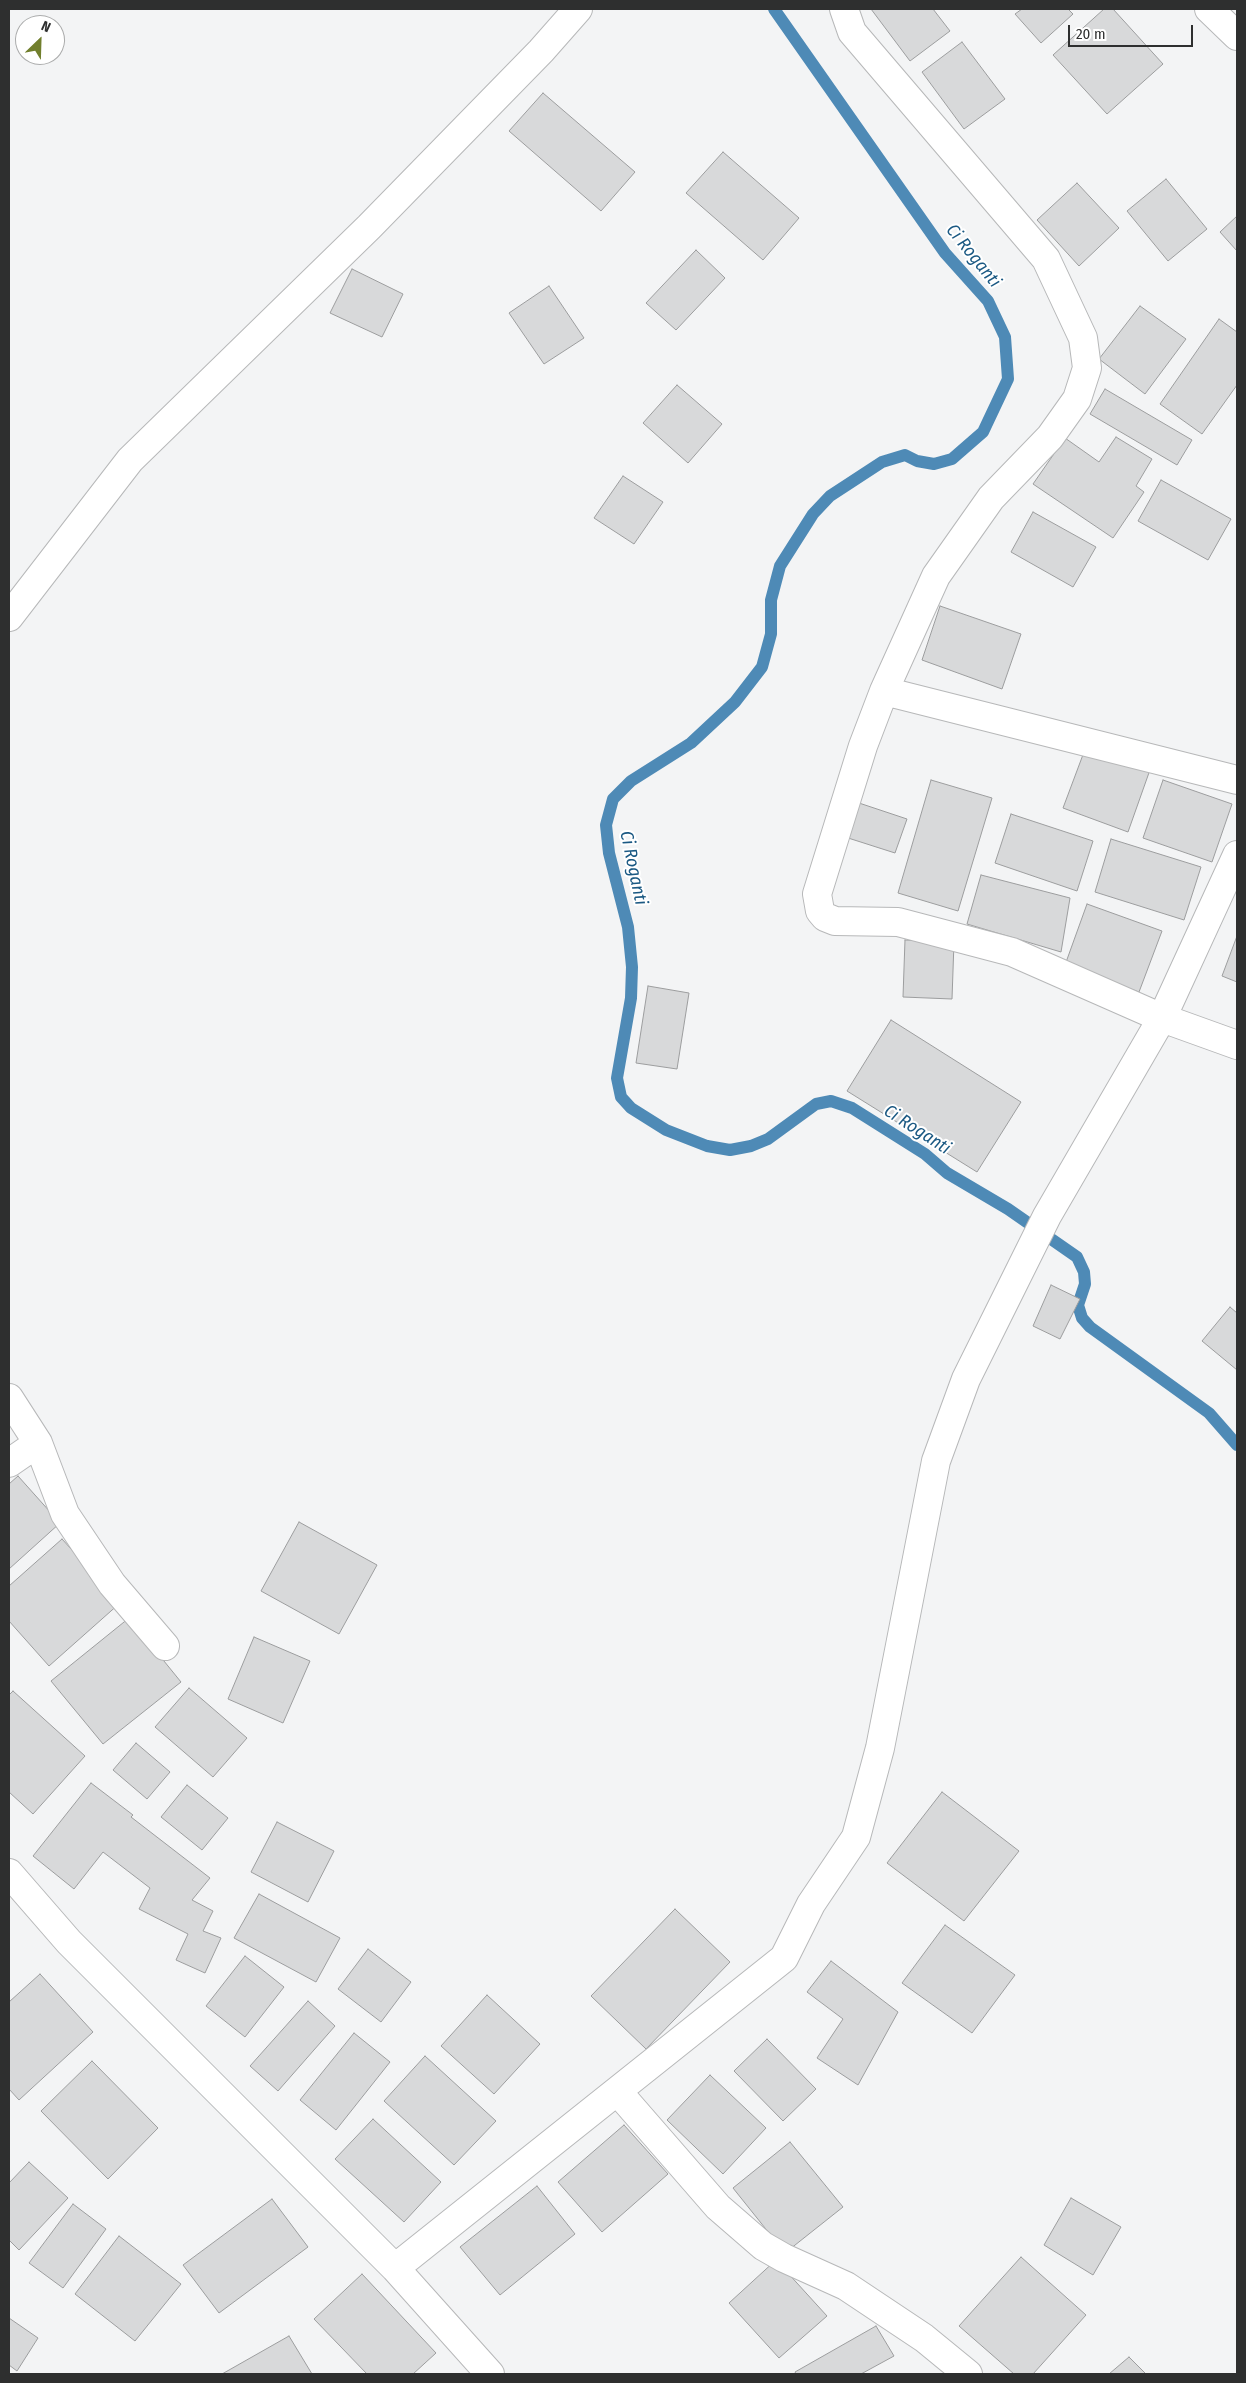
<!DOCTYPE html>
<html>
<head>
<meta charset="utf-8">
<style>
	body { margin:0 }
	#map { position:relative; width:1246px; height:2383px; overflow:hidden; background:#f3f4f5; font-family:"Fira Sans Condensed",sans-serif }
	canvas { display:block }
	.frame { position:absolute; inset:0; border:10px solid #2e2f2f; pointer-events:none }
	.north { position:absolute; left:15px; top:15px; width:50px; height:50px; box-sizing:border-box; background:#fff; border:1px solid #abacac; border-radius:50%; rotate:24deg; font-size:14px; font-weight:700; line-height:20px; text-align:center; color:#2e2f2f }
	.north::after { content:''; display:block; margin:auto; width:18px; height:22px; background:#717f2d; clip-path:polygon(50% 0,100% 100%,50% 72%,0 100%) }
	.scale { position:absolute; left:1068px; top:25px; width:125px; height:22px; box-sizing:border-box; border:2px solid #2e2f2f; border-top:0; padding-left:6px; font-size:15px; line-height:18px; white-space:nowrap; color:#2e2f2f; -webkit-text-stroke:4px #fff; paint-order:stroke }
</style>
</head>
<body>
<div id="map">
<canvas width="1246" height="2383"></canvas>
<div class="frame"></div>
<div class="north">N</div>
<div class="scale">20 m</div>
</div>
<script>
const ctx = document.querySelector('canvas').getContext('2d');
ctx.lineJoin = 'round';
function shape(rows) {
  const path = new Path2D();
  for (const r of rows) {
    path.moveTo(r[0], r[1]);
    for (let i = 2; i < r.length; i += 2) path.lineTo(r[i], r[i + 1]);
  }
  return path;
}
function trace(path, color, width, dash) {
  ctx.strokeStyle = color;
  ctx.lineWidth = width;
  ctx.lineCap = dash ? 'butt' : 'round';
  ctx.setLineDash(dash || []);
  ctx.stroke(path);
}
function fill(path, color) {
  ctx.fillStyle = color;
  ctx.fill(path, 'evenodd');
}
function write(font, color, halo, rows, align = 'center') {
  ctx.font = font + ' "Fira Sans Condensed",sans-serif';
  ctx.lineWidth = 4;
  ctx.setLineDash([]);
  ctx.textBaseline = 'middle';
  ctx.strokeStyle = halo;
  ctx.fillStyle = color;
  for (const [text, x, y, turn = 0] of rows) {
    ctx.save();
    ctx.translate(x, y);
    ctx.rotate((+turn || 0) * Math.PI / 180);
    ctx.textAlign = isNaN(turn) ? turn : align;
    if (halo) ctx.strokeText(text, 0, 0);
    ctx.fillText(text, 0, 0);
    ctx.restore();
  }
}
trace(shape([
	[774,9,945,253,988,301,1005,337,1008,379,983,432,952,459,934,464,917,461,905,455,882,462,830,496,813,514,780,566,771,600,771,634,762,667,735,702,691,743,631,781,613,799,606,825,609,853,628,927,632,967,631,998,617,1078,621,1097,631,1108,666,1130,707,1146,730,1150,751,1146,768,1139,816,1104,831,1101,852,1108,925,1154,947,1173,1008,1209,1077,1257,1084,1272,1085,1284,1078,1305,1082,1318,1090,1327,1209,1413,1237,1445]
]), '#4e8ab6', 12);
const building = shape([
	[871,9,933,9,950,31,910,61,871,9],
	[1022,9,1068,9,1073,14,1041,43,1015,14,1022,9],
	[1104,9,1113,9,1163,64,1107,114,1053,55,1104,9],
	[962,42,1005,99,964,129,922,72,962,42],
	[543,93,635,172,601,211,509,131,543,93],
	[723,152,799,218,763,260,686,193,723,152],
	[1166,179,1207,229,1168,261,1127,211,1166,179],
	[1077,183,1119,228,1079,266,1037,220,1077,183],
	[1237,216,1237,251,1220,232,1237,216],
	[696,250,725,278,676,330,646,303,696,250],
	[352,269,403,294,382,337,330,313,352,269],
	[549,286,584,338,544,364,509,313,549,286],
	[1140,306,1186,339,1145,394,1099,359,1140,306],
	[1219,319,1237,332,1237,385,1202,434,1160,404,1219,319],
	[677,385,722,424,688,463,643,423,677,385],
	[1105,389,1192,440,1177,465,1090,414,1105,389],
	[1116,437,1152,459,1136,486,1144,492,1113,538,1033,484,1065,438,1099,462,1116,437],
	[623,476,663,502,634,544,594,518,623,476],
	[1161,480,1231,519,1208,560,1138,521,1161,480],
	[1033,512,1096,547,1073,587,1011,552,1033,512],
	[940,606,1021,634,1002,689,922,660,940,606],
	[1087,744,1151,767,1128,832,1063,808,1087,744],
	[931,780,992,798,958,911,898,893,931,780],
	[1163,780,1232,804,1212,862,1143,838,1163,780],
	[856,802,907,819,895,853,845,837,856,802],
	[1011,814,1093,841,1077,891,995,863,1011,814],
	[1111,839,1201,867,1184,920,1095,892,1111,839],
	[981,875,1070,898,1061,952,967,924,981,875],
	[1087,904,1162,931,1139,992,1065,965,1087,904],
	[1237,936,1237,982,1222,976,1237,936],
	[905,940,954,942,952,999,903,997,905,940],
	[648,986,689,993,677,1069,636,1063,648,986],
	[891,1020,1021,1102,977,1172,847,1091,891,1020],
	[1051,1285,1080,1299,1060,1339,1033,1326,1051,1285],
	[1230,1307,1237,1313,1237,1370,1202,1341,1230,1307],
	[18,1476,60,1523,9,1569,9,1484,18,1476],
	[299,1522,377,1565,339,1634,261,1591,299,1522],
	[62,1539,120,1603,49,1666,9,1621,9,1586,62,1539],
	[129,1618,181,1682,103,1744,51,1681,129,1618],
	[254,1637,310,1661,283,1723,228,1699,254,1637],
	[189,1688,247,1738,213,1777,155,1727,189,1688],
	[13,1691,85,1756,33,1814,9,1792,9,1695,13,1691],
	[136,1743,170,1772,147,1799,113,1770,136,1743],
	[91,1783,133,1815,131,1817,210,1878,192,1900,213,1911,203,1931,221,1938,205,1973,176,1960,188,1934,139,1909,150,1888,103,1852,74,1889,33,1856,91,1783],
	[187,1785,228,1818,202,1850,161,1817,187,1785],
	[942,1792,1019,1851,964,1921,887,1863,942,1792],
	[277,1822,334,1851,308,1902,251,1872,277,1822],
	[259,1894,340,1938,316,1982,234,1938,259,1894],
	[675,1909,730,1962,646,2049,591,1996,675,1909],
	[945,1925,1015,1975,972,2033,902,1983,945,1925],
	[368,1949,411,1982,381,2022,338,1989,368,1949],
	[245,1956,284,1987,245,2037,206,2006,245,1956],
	[831,1961,898,2012,858,2085,817,2058,843,2019,807,1992,831,1961],
	[40,1974,93,2032,19,2100,9,2089,9,2002,40,1974],
	[487,1995,540,2044,494,2094,441,2046,487,1995],
	[308,2001,335,2026,278,2091,250,2066,308,2001],
	[354,2033,390,2062,336,2130,300,2100,354,2033],
	[767,2039,816,2089,783,2121,734,2071,767,2039],
	[425,2056,496,2121,454,2165,384,2101,425,2056],
	[92,2061,158,2128,108,2179,41,2111,92,2061],
	[710,2075,766,2128,723,2174,667,2120,710,2075],
	[373,2119,441,2182,404,2222,335,2159,373,2119],
	[624,2125,668,2174,602,2232,558,2182,624,2125],
	[790,2142,843,2207,785,2253,733,2188,790,2142],
	[29,2162,68,2198,19,2250,9,2240,9,2183,29,2162],
	[537,2186,575,2234,500,2295,460,2247,537,2186],
	[1071,2198,1121,2227,1093,2275,1044,2245,1071,2198],
	[272,2199,308,2247,219,2313,183,2265,272,2199],
	[73,2204,106,2229,63,2288,29,2263,73,2204],
	[119,2236,181,2284,135,2341,75,2294,119,2236],
	[1021,2257,1086,2315,1033,2374,1014,2374,959,2326,1021,2257],
	[776,2260,827,2316,779,2358,729,2303,776,2260],
	[362,2274,436,2353,413,2374,367,2374,314,2319,362,2274],
	[9,2318,38,2338,17,2371,9,2365,9,2318],
	[876,2326,894,2356,861,2374,796,2374,795,2372,876,2326],
	[289,2336,312,2374,222,2374,289,2336],
	[1129,2357,1146,2374,1109,2374,1129,2357]
]);
fill(building, '#d8d9da');
trace(building, '#9c9d9e', 1);
const minor = shape([
	[844,9,852,32,1046,259,1083,338,1087,368,1077,399,1050,437,991,498,936,576,884,691,863,746,817,894,820,911,825,917,835,921,898,922,1012,952,1162,1018,1237,1045],
	[1209,9,1237,36],
	[9,617,130,460,369,227,541,51,578,9],
	[884,691,1237,780],
	[9,1398,38,1443,65,1514,112,1584,165,1646],
	[9,1463,38,1443],
	[9,1873,69,1942,395,2268,490,2374],
	[618,2092,718,2207,763,2246,784,2258,846,2286,924,2338,968,2374],
	[395,2268,784,1958,811,1904,856,1837,880,1748,936,1461,966,1379,1047,1216,1162,1018,1237,855]
]);
trace(minor, '#b7b8b9', 30);
trace(minor, '#fff', 28);
write('italic 18px', '#1b5983', '#fff', [
	["Ci Roganti",973,256,51],
	["Ci Roganti",633,868,78],
	["Ci Roganti",917,1130,33]
]);
</script>
</body>
</html>
